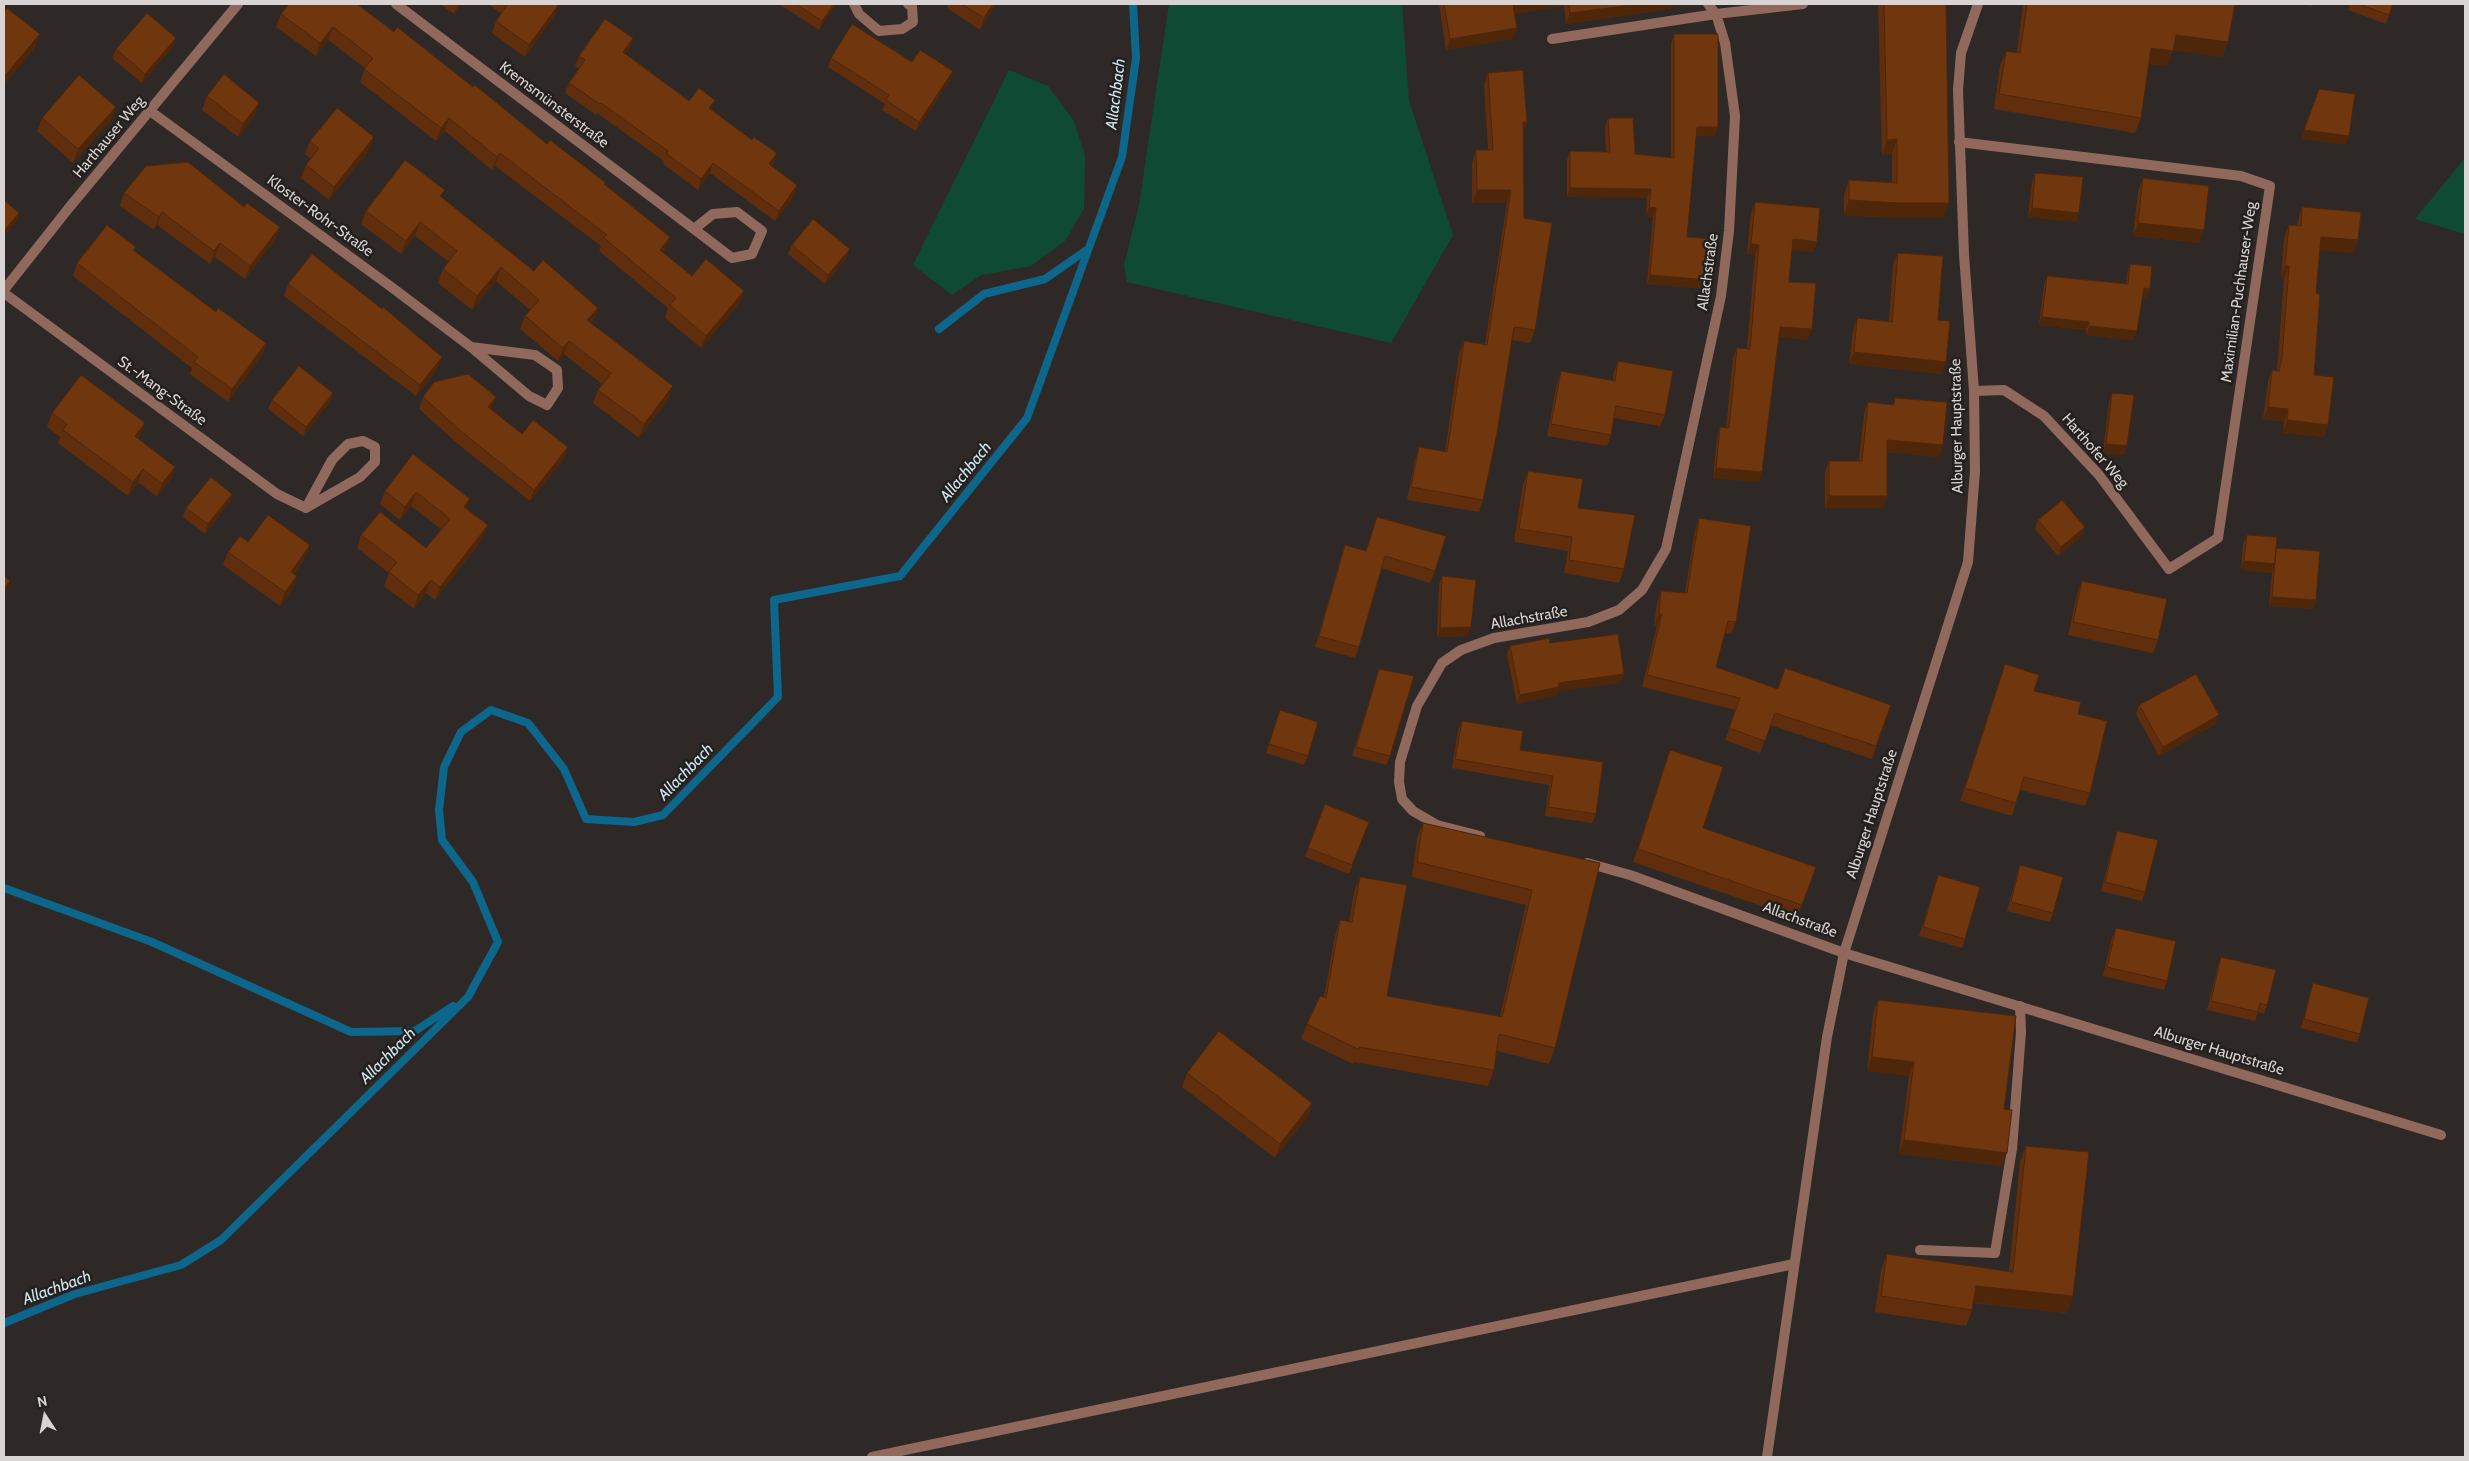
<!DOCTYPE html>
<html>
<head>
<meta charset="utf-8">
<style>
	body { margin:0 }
	#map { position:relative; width:2469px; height:1461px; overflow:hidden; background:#2e2927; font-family:Cabin,sans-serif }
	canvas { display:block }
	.frame { position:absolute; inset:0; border:5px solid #d7d4d3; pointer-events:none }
	.north { position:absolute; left:20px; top:1391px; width:50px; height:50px; -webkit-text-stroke:4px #24201d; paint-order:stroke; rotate:349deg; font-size:14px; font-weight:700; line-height:20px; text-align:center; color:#d7d4d3 }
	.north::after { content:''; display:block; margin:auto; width:18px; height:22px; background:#d7d4d3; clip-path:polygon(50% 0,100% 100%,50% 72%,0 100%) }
</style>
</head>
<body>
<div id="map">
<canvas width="2469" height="1461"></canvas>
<div class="frame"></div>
<div class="north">N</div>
</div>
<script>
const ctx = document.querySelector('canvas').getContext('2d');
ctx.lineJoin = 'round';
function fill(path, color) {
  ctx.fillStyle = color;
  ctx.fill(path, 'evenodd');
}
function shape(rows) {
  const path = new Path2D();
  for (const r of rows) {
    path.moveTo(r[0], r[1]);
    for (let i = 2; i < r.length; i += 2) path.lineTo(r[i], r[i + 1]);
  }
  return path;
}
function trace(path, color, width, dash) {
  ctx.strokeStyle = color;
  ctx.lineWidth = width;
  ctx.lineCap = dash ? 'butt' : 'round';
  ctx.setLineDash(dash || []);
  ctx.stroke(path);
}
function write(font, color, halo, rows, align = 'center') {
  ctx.font = font + ' Cabin,sans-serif';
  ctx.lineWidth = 5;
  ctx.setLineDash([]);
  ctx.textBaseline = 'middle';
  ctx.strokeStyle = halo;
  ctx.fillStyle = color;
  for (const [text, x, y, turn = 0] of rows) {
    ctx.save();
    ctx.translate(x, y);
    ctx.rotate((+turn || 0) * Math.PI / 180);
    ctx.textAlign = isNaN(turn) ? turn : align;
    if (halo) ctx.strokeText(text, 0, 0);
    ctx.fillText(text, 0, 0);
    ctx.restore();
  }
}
fill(shape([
	[1169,4,1402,4,1409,101,1453,235,1391,343,1127,282,1124,265,1139,205],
	[1009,70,1048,86,1074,121,1085,156,1084,208,1066,240,1031,266,981,275,952,295,913,265],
	[2465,158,2465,234,2415,219]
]), '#0f4b33');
trace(shape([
	[939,329,984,294,1045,279,1088,249],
	[4,888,152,942,351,1032,415,1031,453,1006],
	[4,1323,75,1294,181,1265,221,1240,468,997,498,942,473,882,442,840,439,810,444,767,461,732,491,710,528,723,564,769,586,819,634,822,663,815,778,697,774,600,900,576,1027,418,1122,157,1136,58,1133,4]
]), '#0d668c', 8);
trace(shape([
	[1552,39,1716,14],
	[1920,1250,1995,1253,2012,1149,2021,1032,2020,1006]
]), '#90695c', 10);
trace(shape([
	[396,4,682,220,694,229,732,258,752,254,762,231,737,212,713,214,694,229],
	[854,4,859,14,879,31,902,29,913,22,912,6,908,4],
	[1716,14,1803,4],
	[150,111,390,286,471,347,529,396,547,405,558,388,557,370,535,355,471,347],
	[1959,142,2241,176,2270,186,2218,538,2169,569,2099,475,2044,416,2004,390,1974,391],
	[4,290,68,209,238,4],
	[4,293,277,494,306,508],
	[363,441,375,447,375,462,360,477,306,508,332,460,348,444,363,441],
	[1480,836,1437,825,1413,811,1402,799,1399,782,1400,762,1417,706,1442,663,1461,650,1494,638,1588,622,1619,610,1642,590,1666,549,1721,296,1729,231,1735,116,1725,43,1716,14,1708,4],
	[1587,863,1630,875,1844,953,2441,1135],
	[872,1457,1794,1264]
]), '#90695c', 10);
trace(shape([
	[1767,1457,1827,1037,1844,953,1968,562,1975,471,1974,391,1964,255,1958,90,1961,53,1978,4]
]), '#90695c', 10);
fill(shape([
	[440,4,462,4,454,14],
	[488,4,558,4,555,15,525,57,492,33,496,21,502,14],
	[779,4,836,4,819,30],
	[948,4,996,4,980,30,947,8],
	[1439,4,1673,4,1670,9,1566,24,1564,6,1515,14,1513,39,1446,50],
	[1878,4,1946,4,1944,218,1892,218,1844,215,1844,195,1849,180,1892,183,1892,154,1882,155],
	[2023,4,2235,4,2228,42,2222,57,2173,50,2167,66,2149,64,2141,118,2135,133,1994,109,2000,66,2006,51,2017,52],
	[2299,4,2313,4,2312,6],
	[2350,4,2393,4,2386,24,2348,10],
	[281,14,394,32,547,144,605,185,670,237,665,250,663,253,692,276,744,291,739,304,701,348,665,318,668,308,599,251,601,246,495,166,492,170,445,131,436,141,360,82,365,68,328,40,316,56,276,27],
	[1674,34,1715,136,1696,136,1687,237,1706,289,1647,284,1653,217,1646,216,1647,198,1567,197,1567,160,1570,151,1606,152,1605,127,1608,118,1635,154,1671,158,1671,43],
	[633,38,629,49,625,54,689,101,711,110,773,164,771,166,797,185,794,196,775,221,710,173,698,190,663,164,664,161,597,113,596,115,565,93,569,83,579,69,575,66,579,56],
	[173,47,142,83,112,58,116,49],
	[831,58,912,62,950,80,916,131,882,110,885,104,828,67],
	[1488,73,1527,122,1524,130,1524,218,1535,330,1530,343,1512,340,1483,500,1479,512,1407,500,1415,460,1419,447,1445,452,1459,354,1464,341,1485,344,1507,203,1472,203,1472,163,1476,150,1488,150,1484,85],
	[207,96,259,103,254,117,238,137,202,110],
	[116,107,111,120,73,163,37,131,42,118],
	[310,141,369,151,329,200,301,178,306,165,311,159,305,154],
	[2035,173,2079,213,2076,222,2028,217,2032,182],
	[2143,178,2199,243,2133,236,2138,192],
	[124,193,244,207,280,227,275,240,245,279,215,257,210,264,157,225,154,230,120,206],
	[442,198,534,271,598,308,593,321,591,323,668,400,639,438,593,403,598,390,602,384,564,354,558,361,520,329,525,316,530,310,496,281,472,310,438,283,443,269,449,262,415,236,401,254,361,224,366,211],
	[1755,202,1817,242,1813,252,1792,250,1789,282,1808,340,1779,337,1759,482,1713,478,1717,438,1720,427,1726,428,1733,358,1737,348,1747,349,1755,255,1747,254,1751,213],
	[2302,207,2354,253,2320,250,2316,293,2314,375,2328,425,2324,437,2283,433,2284,422,2263,419,2268,382,2272,370,2277,371,2284,279,2281,278,2284,237,2289,225,2297,225,2298,220],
	[792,245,846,258,825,284,788,254],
	[136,247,134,251,216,312,266,343,262,355,228,402,190,374,192,368,73,276,77,263],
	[1898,253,1938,320,1942,374,1849,364,1853,330,1857,318,1889,321,1893,265],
	[2130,264,2146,298,2142,297,2137,331,2133,340,2086,335,2086,330,2039,325,2044,285,2047,276,2126,284,2127,273],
	[288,284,442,357,438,368,416,396,284,296],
	[1618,361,1665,415,1660,426,1614,418,1611,435,1607,446,1547,436,1557,383,1561,371,1613,381,1614,372],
	[333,393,330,402,303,436,268,409,272,400],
	[2112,393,2124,455,2103,453,2109,402],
	[423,397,496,397,491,410,522,434,564,459,530,501,458,444,419,409],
	[1895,398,1939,457,1887,452,1887,496,1883,508,1825,508,1825,472,1829,461,1859,461,1864,414,1868,402,1893,405],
	[52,413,140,436,138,439,175,467,170,480,157,497,138,482,128,496,58,443,60,437,47,427],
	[413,454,467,509,483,539,435,600,426,593,414,609,384,586,389,573,357,548,361,535,426,548,441,529,411,506,400,520,380,504,385,491],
	[1528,471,1578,508,1624,569,1619,583,1564,573,1568,551,1514,542,1523,484],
	[232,494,229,503,205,534,183,517,186,508],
	[1377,517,1435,571,1430,583,1381,568,1359,647,1355,658,1315,647,1341,557,1345,545,1366,551],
	[1699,518,1736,622,1731,634,1725,633,1716,667,1778,689,1891,705,1872,759,1770,725,1760,753,1725,740,1736,710,1642,687,1657,626,1654,626,1657,603,1661,591,1685,593,1695,530],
	[2038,520,2082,536,2058,556,2035,529],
	[2247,535,2276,548,2316,600,2313,609,2269,606,2272,572,2272,573,2241,570,2243,544],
	[248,542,310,545,305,558,294,575,292,590,280,606,223,565,228,552],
	[1442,576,1468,636,1437,637,1439,585],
	[2082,581,2158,640,2153,653,2068,635,2077,595],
	[1550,643,1624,674,1620,683,1557,691,1556,696,1517,704,1507,655,1510,646],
	[2005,664,2034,691,2078,714,2090,793,2085,806,2020,790,2012,816,1960,801],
	[1379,669,1390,756,1386,765,1352,756],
	[2139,705,2216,724,2159,756,2136,714],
	[1280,710,1308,756,1304,765,1266,753],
	[1462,721,1520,750,1603,762,1596,814,1592,823,1545,816,1549,785,1452,768,1458,730],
	[1670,750,1703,828,1816,867,1797,918,1633,862],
	[1325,804,1369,822,1349,874,1305,857],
	[1423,823,1600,863,1555,1048,1549,1064,1497,1051,1494,1070,1488,1086,1354,1062,1353,1064,1301,1039,1307,1024,1324,997,1335,936,1340,920,1349,922,1354,892,1360,877,1387,996,1500,1016,1526,905,1412,877,1417,838],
	[2117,831,2145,892,2142,901,2101,891,2114,840],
	[2020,865,2053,913,2050,922,2007,911,2017,874],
	[1938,875,1965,939,1962,948,1919,936],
	[2116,928,2167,981,2164,990,2103,976,2112,937],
	[2221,957,2267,1005,2264,1014,2258,1012,2255,1021,2207,1010,2218,966],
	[2313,983,2360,1034,2357,1043,2301,1028,2310,992],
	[1878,1000,2004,1109,2002,1166,1899,1154,1909,1076,1867,1071,1873,1014],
	[1187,1073,1312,1103,1308,1116,1275,1158,1182,1087],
	[2026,1146,2073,1296,2067,1313,1973,1303,1972,1310,1966,1326,1875,1312,1881,1270,1887,1254,2009,1272,2020,1162]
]), '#602e0c');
fill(shape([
	[458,4,462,4,454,14],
	[559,4,555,15,525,57,529,45],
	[834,4,836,4,835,6,819,30,822,21],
	[993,4,996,4,980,30,984,18],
	[1519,4,1565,4,1564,6,1510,15,1513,5],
	[1640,4,1673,4,1670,9,1566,24,1570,13],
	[333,27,328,40,316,56,320,43],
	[1517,28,1513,39,1446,50,1450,39],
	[40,34,35,48,4,85,4,77],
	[2176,35,2228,42,2222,57,2171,50],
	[176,38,173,47,142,83,145,74],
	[633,38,629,49,619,63,623,52],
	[2151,48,2173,51,2167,66,2146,63],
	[953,71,950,80,916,131,919,122],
	[715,100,711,110,709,108],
	[259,103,254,117,238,137,243,124],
	[116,107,111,120,73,163,78,149],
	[449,118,445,131,436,141,441,128],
	[1523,122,1527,122,1522,134],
	[1697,127,1718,127,1715,136,1694,136],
	[2304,130,2349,136,2346,145,2301,139],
	[374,137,369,151,329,200,334,187],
	[1897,139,1892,154,1882,155,1887,140],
	[500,153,495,166,492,170,497,157],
	[777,153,773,164,765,175,769,164],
	[713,163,710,173,698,190,701,179],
	[797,185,794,196,775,221,779,211],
	[1570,188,1651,189,1647,198,1567,197],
	[1477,190,1511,190,1507,203,1472,203],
	[1849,200,1949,203,1944,218,1892,218,1844,215],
	[1649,207,1656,208,1653,217,1646,216],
	[2032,208,2079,213,2076,222,2028,217],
	[162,212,157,225,154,230,159,217],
	[19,213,16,222,4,236,4,231],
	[420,222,415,236,401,254,406,241],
	[2138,223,2204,230,2199,243,2133,236],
	[280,227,275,240,245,279,250,266],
	[670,237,665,250,655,263,660,250],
	[2321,237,2358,240,2354,253,2316,250],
	[1793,239,1817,242,1813,252,1789,250],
	[220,243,215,257,210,264,214,251],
	[1751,244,1759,245,1755,255,1747,254],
	[850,249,846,258,825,284,828,275],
	[2285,266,2289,266,2284,279,2281,278],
	[501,267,496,281,472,310,477,296],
	[1650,275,1709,280,1706,289,1647,284],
	[2144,288,2150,289,2146,298,2141,297],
	[744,291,739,304,701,348,706,336],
	[598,308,593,321,582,333,587,320],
	[2042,317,2089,322,2086,330,2039,325],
	[2089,326,2137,331,2133,340,2086,335],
	[1780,327,1812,329,1808,340,1776,337],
	[569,341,564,354,558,361,563,348],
	[266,343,262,355,228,402,232,389],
	[1854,352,1946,362,1942,374,1849,364],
	[442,357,438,368,416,396,420,385],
	[673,386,668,400,639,438,644,424],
	[333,393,330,402,303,436,306,427],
	[496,397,492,408,484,419,488,407],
	[2268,407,2288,409,2284,422,2263,419],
	[2287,420,2328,425,2324,437,2283,433],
	[145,423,140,436,130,450,135,436],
	[1887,440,1943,445,1939,457,1883,451],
	[2106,444,2127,446,2124,455,2103,453],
	[568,447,564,459,530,501,534,490],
	[175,467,170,480,157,497,162,484],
	[1716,468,1762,472,1759,482,1713,478],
	[143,469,138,482,128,496,133,482],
	[416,492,411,506,400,520,405,507],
	[232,494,229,503,205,534,208,524],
	[1829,496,1887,496,1883,508,1825,508],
	[470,499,466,512,464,507],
	[488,525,483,539,435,600,440,587],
	[2085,527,2082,536,2058,556,2061,547],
	[310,545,305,558,286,586,291,572],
	[2244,561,2275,564,2272,573,2241,570],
	[297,576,292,590,280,606,285,592],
	[431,580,426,593,414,609,418,595],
	[10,581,4,597,4,588],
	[2272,597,2316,600,2313,609,2269,606],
	[1659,614,1662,614,1657,626,1654,626],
	[1471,627,1468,636,1437,637,1440,628],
	[1624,674,1620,683,1557,691,1556,696,1517,704,1520,695,1558,683],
	[2219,715,2216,724,2159,756,2163,747],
	[1872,1057,1914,1062,1909,1076,1867,1071],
	[1312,1103,1308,1116,1275,1158,1280,1144],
	[1904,1140,2007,1153,2002,1166,1899,1154],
	[1976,1286,2073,1296,2067,1313,1970,1302]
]), '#4e260a');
const building = shape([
	[289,4,357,4,394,32,397,27,473,87,475,85,547,144,550,140,606,183,604,184,670,237,660,250,692,276,706,259,744,291,706,336,670,305,676,298,604,238,607,235,500,153,497,157,449,118,441,128,364,69,373,58,333,27,320,43,281,14,289,4],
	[508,4,559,4,529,45,496,21,508,4],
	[796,4,834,4,822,21,796,4],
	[962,4,993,4,984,18,962,4],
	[1444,4,1519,4,1513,5,1517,28,1450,39,1444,4],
	[1569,4,1640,4,1570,13,1569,4],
	[1884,4,1946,4,1949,203,1897,203,1849,200,1849,180,1897,183,1897,139,1887,140,1884,4],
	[2027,4,2235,4,2228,42,2176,35,2173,51,2151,48,2141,118,1999,94,2006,51,2020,53,2027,4],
	[2359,4,2393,4,2389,15,2359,4],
	[7,8,40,34,4,77,4,12,7,8],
	[147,13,176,38,145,74,116,49,147,13],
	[605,19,633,38,623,52,689,101,699,88,715,100,709,108,752,140,754,137,777,153,769,164,797,185,779,211,713,163,701,179,667,154,668,151,601,103,600,104,569,83,585,60,579,56,605,19],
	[852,24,912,62,920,50,953,71,919,122,886,100,889,95,831,58,852,24],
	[1674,34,1718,34,1718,127,1697,127,1687,237,1713,239,1709,280,1650,275,1656,208,1649,207,1651,189,1570,188,1570,151,1610,152,1608,118,1633,118,1635,154,1674,158,1674,34],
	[1523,70,1527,122,1523,122,1524,218,1552,223,1535,330,1514,327,1497,433,1483,500,1411,487,1419,447,1447,452,1464,341,1487,345,1511,190,1477,190,1476,150,1493,150,1488,73,1523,70],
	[224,74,259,103,243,124,207,96,224,74],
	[79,75,116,107,78,149,42,118,79,75],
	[2319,89,2355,94,2349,136,2304,130,2319,89],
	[337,108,374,137,334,187,306,165,319,148,310,141,337,108],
	[405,160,445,190,440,196,534,271,543,260,598,308,587,320,673,386,644,424,598,390,611,373,569,341,563,348,525,316,539,300,501,267,477,296,443,269,457,251,420,222,406,241,366,211,405,160],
	[188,162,244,207,247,203,280,227,250,266,220,243,214,251,162,212,159,217,124,193,146,166,188,162],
	[2035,173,2083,177,2079,213,2032,208,2035,173],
	[2143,178,2209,186,2204,230,2138,223,2143,178],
	[4,200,19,213,4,231,4,200],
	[1755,202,1820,208,1817,242,1793,239,1789,282,1816,283,1812,329,1780,327,1762,472,1716,468,1720,427,1729,428,1737,348,1750,349,1759,245,1751,244,1755,202],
	[2302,207,2361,212,2358,240,2321,237,2316,293,2320,294,2314,375,2334,377,2328,425,2287,420,2288,409,2268,407,2272,370,2279,371,2282,358,2289,266,2285,266,2289,225,2301,226,2302,207],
	[813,219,850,249,828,275,792,245,813,219],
	[107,225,136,247,133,250,216,312,218,308,266,343,232,389,194,362,198,357,77,263,107,225],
	[1898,253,1943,256,1938,320,1950,321,1946,362,1854,352,1857,318,1892,322,1898,253],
	[312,254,382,309,383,307,442,357,420,385,288,284,312,254],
	[2130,264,2152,266,2150,289,2144,288,2137,331,2089,326,2089,322,2042,317,2047,276,2128,284,2130,264],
	[1618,361,1673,371,1665,415,1616,406,1611,435,1551,424,1561,371,1615,381,1618,361],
	[299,366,333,393,306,427,272,400,299,366],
	[468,374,496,397,488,407,522,434,533,420,568,447,534,490,462,432,423,397,434,382,468,374],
	[81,375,145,423,135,436,175,467,162,484,143,469,133,482,63,430,67,424,52,413,81,375],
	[2112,393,2134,395,2127,446,2106,444,2112,393],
	[1895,398,1947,402,1943,445,1887,440,1887,496,1829,496,1829,461,1862,461,1868,402,1894,405,1895,398],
	[413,454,470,499,464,507,488,525,440,587,431,580,418,595,389,572,397,562,361,535,380,512,426,548,450,519,416,492,405,507,385,491,413,454],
	[1528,471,1583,479,1578,508,1635,515,1624,569,1569,560,1572,537,1519,529,1528,471],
	[211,477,232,494,208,524,186,508,211,477],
	[2062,500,2085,527,2061,547,2038,520,2062,500],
	[268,515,310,545,291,572,297,576,285,592,228,552,240,536,248,542,268,515],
	[1377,517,1446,536,1435,571,1385,556,1359,647,1319,636,1345,545,1366,551,1377,517],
	[1699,518,1751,526,1736,622,1728,621,1716,667,1778,689,1785,668,1891,705,1876,746,1775,713,1765,741,1729,728,1740,698,1647,675,1662,614,1659,614,1661,591,1687,593,1699,518],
	[2247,535,2277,537,2275,564,2244,561,2247,535],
	[2276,548,2320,551,2316,600,2272,597,2276,548],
	[4,576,10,581,4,588,4,576],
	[1442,576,1476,580,1471,627,1440,628,1442,576],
	[2082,581,2167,599,2158,640,2073,622,2082,581],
	[1618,634,1624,674,1558,683,1559,687,1520,695,1510,646,1549,638,1550,643,1618,634],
	[2005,664,2039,675,2034,691,2081,702,2078,714,2107,721,2090,793,2024,777,2016,803,1965,788,2005,664],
	[1379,669,1414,676,1390,756,1356,747,1379,669],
	[2196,674,2219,715,2163,747,2139,705,2196,674],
	[1280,710,1318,722,1308,756,1269,744,1280,710],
	[1462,721,1523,731,1520,750,1603,762,1596,814,1548,807,1553,776,1455,759,1462,721],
	[1670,750,1723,767,1703,828,1816,867,1802,905,1638,849,1670,750],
	[1325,804,1369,822,1352,865,1308,848,1325,804],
	[1423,823,1600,863,1555,1048,1499,1034,1494,1070,1359,1047,1358,1049,1307,1024,1320,996,1326,998,1340,920,1352,922,1360,877,1407,885,1387,996,1502,1017,1532,890,1417,862,1423,823],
	[2117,831,2158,840,2145,892,2105,882,2117,831],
	[2020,865,2063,877,2053,913,2011,902,2020,865],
	[1938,875,1980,887,1965,939,1923,927,1938,875],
	[2116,928,2176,941,2167,981,2107,967,2116,928],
	[2221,957,2276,970,2267,1005,2260,1003,2258,1012,2211,1001,2221,957],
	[2313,983,2369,998,2360,1034,2304,1019,2313,983],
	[1878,1000,2016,1016,2004,1109,2012,1110,2007,1153,1904,1140,1914,1062,1872,1057,1878,1000],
	[1219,1031,1312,1103,1280,1144,1187,1073,1219,1031],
	[2026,1146,2089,1152,2073,1296,1976,1286,1972,1310,1881,1296,1887,1254,2013,1272,2026,1146]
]);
fill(building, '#70360e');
trace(building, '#4e260a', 1);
write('15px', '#d7d4d3', '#24201d', [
	["Kremsmünsterstraße",554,105,37],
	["Harthauser Weg",109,137,-50],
	["Kloster-Rohr-Straße",320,216,36],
	["Allachstraße",1708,272,-82],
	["Maximilian-Puchhauser-Weg",2239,292,-82],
	["St.-Mang-Straße",162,391,36],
	["Alburger Hauptstraße",1957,426,-91],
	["Harthofer Weg",2095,451,49],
	["Allachstraße",1529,618,-10],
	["Alburger Hauptstraße",1872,814,-72],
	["Allachstraße",1800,920,20],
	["Alburger Hauptstraße",2219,1051,17]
]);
write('italic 16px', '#cee5f2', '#24201d', [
	["Allachbach",1116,94,-83],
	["Allachbach",966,472,-51],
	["Allachbach",686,772,-46],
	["Allachbach",388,1056,-45],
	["Allachbach",57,1288,-20]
]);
</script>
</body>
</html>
